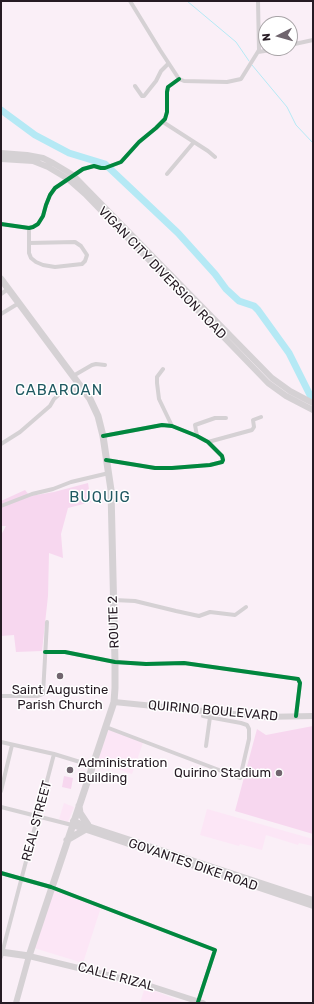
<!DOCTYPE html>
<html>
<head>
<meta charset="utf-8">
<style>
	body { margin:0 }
	#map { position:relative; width:314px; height:1004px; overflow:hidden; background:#faeff7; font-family:Rubik,sans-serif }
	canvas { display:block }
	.frame { position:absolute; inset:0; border:2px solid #261b24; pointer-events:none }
	.north { position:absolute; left:258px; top:16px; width:40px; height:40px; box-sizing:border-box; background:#fff; border:1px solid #a8a4a7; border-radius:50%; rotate:264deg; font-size:11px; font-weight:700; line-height:16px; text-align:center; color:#261b24 }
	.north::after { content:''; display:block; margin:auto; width:14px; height:18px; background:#70656e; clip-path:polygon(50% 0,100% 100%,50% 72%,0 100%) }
</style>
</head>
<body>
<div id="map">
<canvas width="314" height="1004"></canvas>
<div class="frame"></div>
<div class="north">N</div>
</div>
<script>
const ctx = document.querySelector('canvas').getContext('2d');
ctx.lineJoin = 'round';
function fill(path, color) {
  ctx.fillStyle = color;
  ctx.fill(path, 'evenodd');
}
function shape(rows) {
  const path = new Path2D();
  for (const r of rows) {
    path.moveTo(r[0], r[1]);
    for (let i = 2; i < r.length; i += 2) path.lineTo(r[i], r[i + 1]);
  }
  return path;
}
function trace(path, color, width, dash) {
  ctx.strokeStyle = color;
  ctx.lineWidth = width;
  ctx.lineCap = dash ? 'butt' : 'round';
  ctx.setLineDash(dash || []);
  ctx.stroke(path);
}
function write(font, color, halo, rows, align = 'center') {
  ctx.font = font + ' Rubik,sans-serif';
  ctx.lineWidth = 3;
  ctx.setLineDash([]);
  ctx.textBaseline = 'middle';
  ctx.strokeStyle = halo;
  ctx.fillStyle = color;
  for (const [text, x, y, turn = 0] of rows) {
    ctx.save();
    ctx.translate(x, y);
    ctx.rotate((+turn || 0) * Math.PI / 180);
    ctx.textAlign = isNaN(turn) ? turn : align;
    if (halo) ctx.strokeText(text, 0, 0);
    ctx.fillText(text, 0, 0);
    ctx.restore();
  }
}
fill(shape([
	[107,726,144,740,132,774,95,762],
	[64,803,74,807,68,822,59,819],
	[207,809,313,839,313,846,299,843,298,845,266,835,262,850,240,844,239,846,200,835],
	[53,887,102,904,83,963,34,948],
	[145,987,185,1003,140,1003]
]), '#fce6f6');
fill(shape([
	[88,483,91,502,68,508,61,534,63,558,49,553,48,596,42,651,16,652,14,635,1,636,1,618,2,613,1,607,1,535,6,526,1,526,1,501,25,490,30,496,54,492],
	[313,726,313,834,235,811,257,729,266,735],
	[64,776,73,778,71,789,62,787]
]), '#f7d7ef');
trace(shape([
	[187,1,236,42,249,61],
	[252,65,287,107,296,125,313,143]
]), '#b5e9f5', 1);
trace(shape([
	[1,110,35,135,69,153,105,164,178,233,215,274,226,289,239,301,254,306,258,310,289,353,313,401]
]), '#b5e9f5', 7);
trace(shape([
	[130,1,160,50,179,79,184,81,227,82,241,79,259,50,258,1],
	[290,45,313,40],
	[258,52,271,50,279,48],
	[135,86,142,96,144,96,156,81,161,71,168,64],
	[163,122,208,151,215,157],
	[167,174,194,142],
	[1,224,29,228,33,227,38,224,43,216,46,205,50,195,55,188,83,169,94,166,101,168,105,168,121,162,139,142,156,128,165,119,167,112,167,92,168,87,179,79],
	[29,243,75,242,81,246,87,255,85,261,82,264,55,267,43,265,36,262,31,258,29,253,29,228],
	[1,294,8,289],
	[1,314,19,303],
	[163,369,157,377,157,383,159,399,172,426],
	[73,376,92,365,96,364,105,365],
	[103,436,162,425,172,426,197,436,208,442,222,456,223,460,222,462,210,465,172,468,155,468,106,460],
	[197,436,195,425,215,418,226,418],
	[208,442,252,430,254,427,253,420,261,417],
	[1,444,20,432,50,406,54,399,62,392,68,389,75,390,81,387],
	[1,506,32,494,53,489,71,482,109,473],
	[114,600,135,601,176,611,199,616,210,612,235,615,246,607],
	[45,652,65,652,115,662,146,664,184,663,298,679,300,683,296,716],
	[1,696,38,696,43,694,47,622],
	[106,727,240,778,249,739,249,729,247,725,241,723,203,716],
	[1,742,54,754,93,766],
	[206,746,210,717],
	[1,791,12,745],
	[1,807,72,825],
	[1,873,51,887,215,950,198,1002],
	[1,957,54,754]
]), '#d5d1d4', 4);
trace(shape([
	[1,153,27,155,43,158,53,163,73,175,272,378,290,391,313,403],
	[1,159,33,161,48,167,68,179,85,194,268,383,286,396,313,410],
	[114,702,243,715,263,717,313,716],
	[73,821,313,900],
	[72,825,313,906],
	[16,1003,29,956,144,984,203,1003]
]), '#d5d1d4', 6);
trace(shape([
	[1,279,90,399,98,416,103,436,111,490,115,662,115,688,114,702,29,956,1,952],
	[79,806,80,813,88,825],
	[67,840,86,829]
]), '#d5d1d4', 7);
trace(shape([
	[1,224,29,228,33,227,38,224,43,216,46,205,50,195,55,188,83,169,94,166,101,168,105,168,121,162,139,142,156,128,165,119,167,112,167,92,168,87,179,79],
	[103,436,162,425,172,426,197,436,208,442,222,456,223,460,222,462,210,465,172,468,155,468,106,460],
	[45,652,65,652,115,662,146,664,184,663,298,679,300,683,296,716],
	[1,873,51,887,215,950,198,1002]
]), '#00873e', 4);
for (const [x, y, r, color] of [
	[60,676,4,"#70656e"],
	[70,770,4,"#70656e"],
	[279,773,4,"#70656e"]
]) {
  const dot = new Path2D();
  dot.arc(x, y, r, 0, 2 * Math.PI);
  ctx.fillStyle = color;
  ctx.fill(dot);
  trace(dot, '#fff', 1.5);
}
write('13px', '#261b24', '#fff', [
	["VIGAN CITY DIVERSION ROAD",162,273,46],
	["ROUTE 2",114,622,-92],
	["QUIRINO BOULEVARD",213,711,5],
	["REAL STREET",37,821,-75],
	["GOVANTES DIKE ROAD",193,865,19],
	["CALLE RIZAL",116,977,15]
]);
write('13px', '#261b24', '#fff', [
	["Saint Augustine",60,690],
	["Parish Church",60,705],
	["Administration",78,763,"left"],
	["Building",78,778,"left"],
	["Quirino Stadium",271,773,"right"]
]);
ctx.letterSpacing = '1px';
write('15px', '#205962', '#fff', [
	["CABAROAN",59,391],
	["BUQUIG",100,498]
]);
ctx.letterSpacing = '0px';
</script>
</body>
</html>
